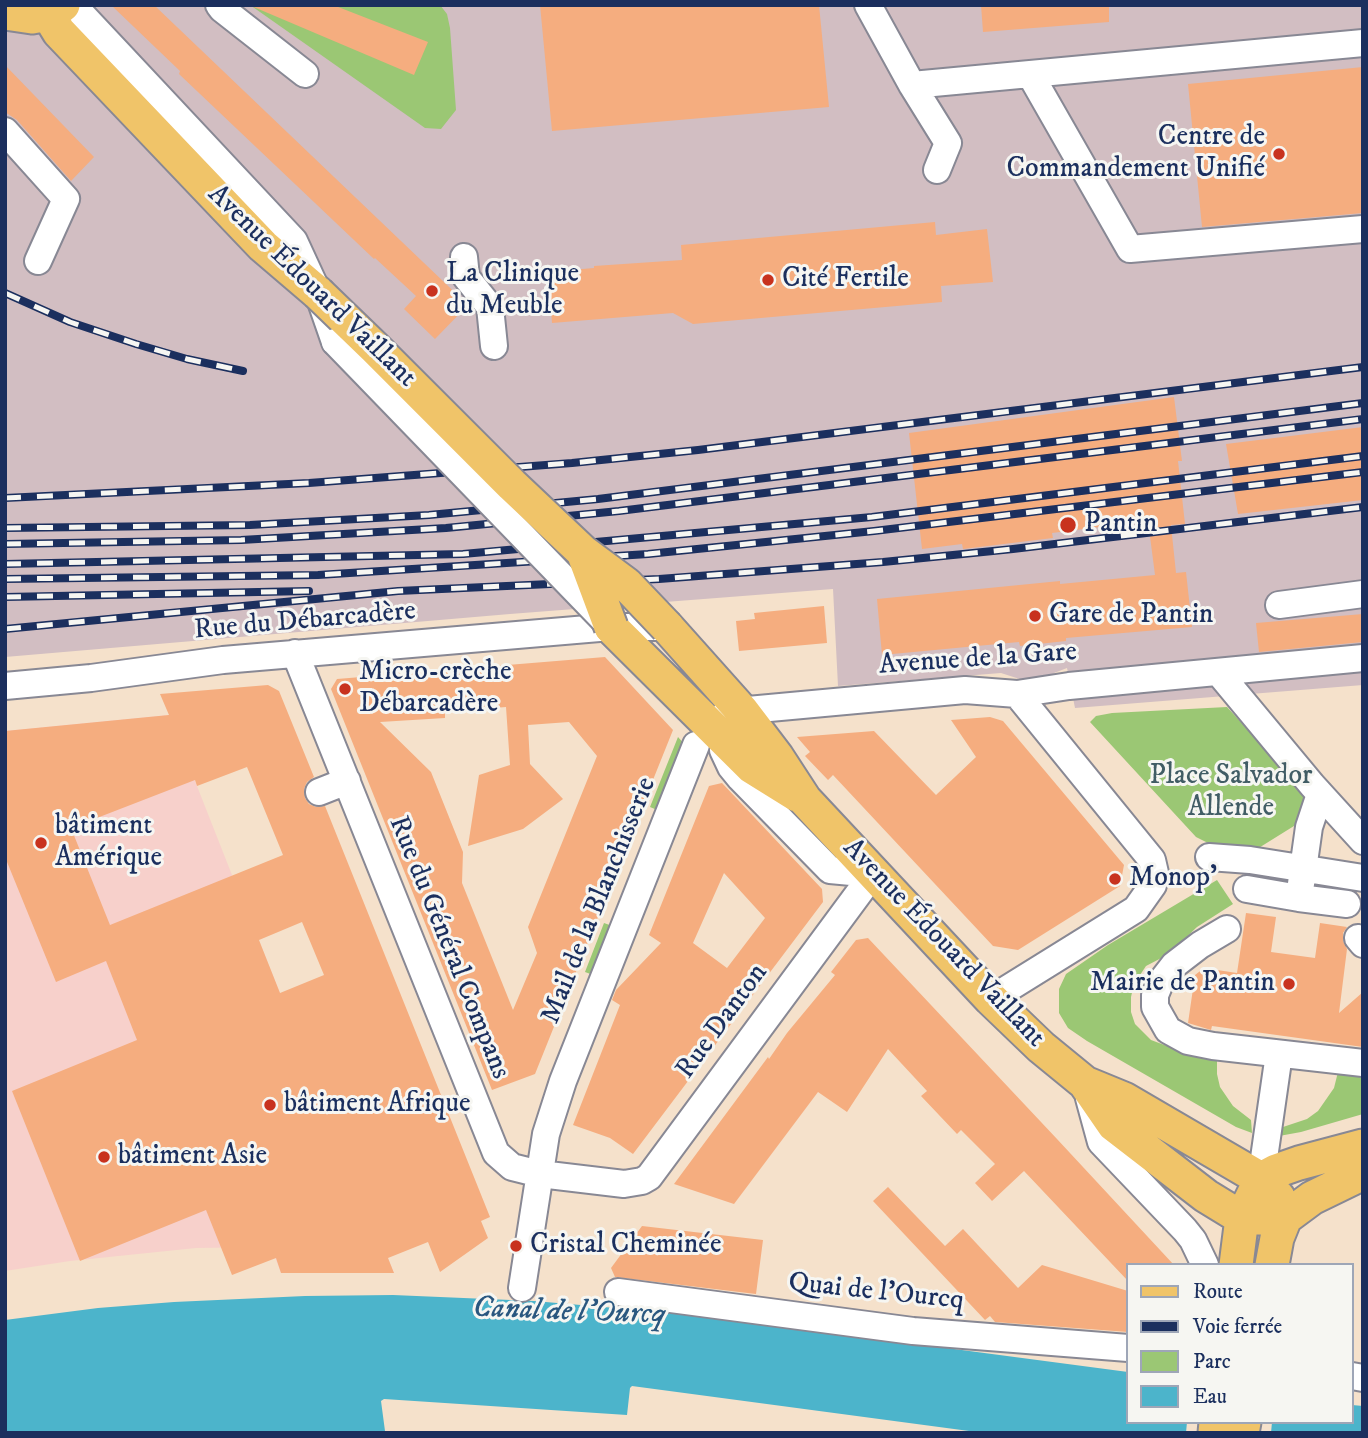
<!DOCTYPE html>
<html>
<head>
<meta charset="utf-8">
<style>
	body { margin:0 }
	#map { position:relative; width:1368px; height:1438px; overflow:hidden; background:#f5e1cb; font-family:"IM FELL DW Pica",serif }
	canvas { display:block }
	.frame { position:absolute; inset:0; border:7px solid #1b2f5e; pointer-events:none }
	.legend { position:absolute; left:1126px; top:1263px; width:228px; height:161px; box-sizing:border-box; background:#f6f6f2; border:2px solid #9ea6b7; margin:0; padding:9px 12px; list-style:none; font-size:21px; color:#1b2f5e }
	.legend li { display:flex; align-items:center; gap:14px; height:35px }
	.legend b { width:35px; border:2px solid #9ea6b7 }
</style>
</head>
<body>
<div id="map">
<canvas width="1368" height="1438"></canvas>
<div class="frame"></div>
<ul class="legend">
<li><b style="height:9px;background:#f0c469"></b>Route</li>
<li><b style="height:9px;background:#1b2f5e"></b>Voie ferrée</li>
<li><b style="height:19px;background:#9bc774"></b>Parc</li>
<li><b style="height:19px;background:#4cb4cb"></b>Eau</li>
</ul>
</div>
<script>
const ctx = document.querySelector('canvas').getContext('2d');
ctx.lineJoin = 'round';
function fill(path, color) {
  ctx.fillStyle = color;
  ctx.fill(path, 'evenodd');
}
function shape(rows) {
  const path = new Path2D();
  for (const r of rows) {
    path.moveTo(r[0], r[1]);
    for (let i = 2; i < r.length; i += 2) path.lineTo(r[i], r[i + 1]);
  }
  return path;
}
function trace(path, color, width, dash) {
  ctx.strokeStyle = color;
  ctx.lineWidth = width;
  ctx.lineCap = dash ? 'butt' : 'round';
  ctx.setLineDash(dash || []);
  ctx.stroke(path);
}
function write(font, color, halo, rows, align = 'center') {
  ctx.font = font + ' "IM FELL DW Pica",serif';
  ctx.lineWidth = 6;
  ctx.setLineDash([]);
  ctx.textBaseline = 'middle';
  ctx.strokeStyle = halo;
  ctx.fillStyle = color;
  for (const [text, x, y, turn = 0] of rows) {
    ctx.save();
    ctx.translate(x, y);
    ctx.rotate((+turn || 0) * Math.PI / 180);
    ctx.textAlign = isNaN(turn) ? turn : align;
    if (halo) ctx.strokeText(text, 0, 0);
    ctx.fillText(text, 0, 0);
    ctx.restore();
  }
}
fill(shape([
	[169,715,232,875,394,1273,281,1273,271,1247,196,1248,70,1261,5,1271,5,731]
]), '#f7d0cb');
fill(shape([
	[89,5,1363,5,1363,685,1075,708,1067,668,1054,673,1048,679,1029,682,1001,673,838,686,833,589,510,614,5,657,5,30,70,29]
]), '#d2bec2');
fill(shape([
	[250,5,440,5,447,14,450,28,456,110,441,129,425,128],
	[1227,707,1306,793,1302,821,1249,854,1220,849,1196,837,1090,722,1096,716,1112,713],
	[678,737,687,747,662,812,650,807],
	[1217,880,1233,904,1197,927,1169,954,1146,966,1134,984,1131,997,1131,1012,1135,1024,1151,1040,1167,1046,1180,1047,1217,1056,1217,1074,1220,1087,1233,1106,1251,1120,1252,1133,1236,1127,1087,1041,1068,1028,1059,1013,1059,989,1066,974,1108,945],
	[604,923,615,927,596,976,585,972],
	[1363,1070,1363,1114,1301,1132,1279,1136,1283,1127,1307,1119,1318,1111,1334,1088,1338,1072]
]), '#9bc774');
fill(shape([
	[393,1295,534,1301,697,1315,1128,1372,1128,1422,1352,1422,1352,1405,1363,1406,1363,1433,984,1433,632,1386,630,1388,627,1415,384,1399,381,1401,385,1431,373,1433,5,1433,5,1320,98,1308,174,1302,305,1296]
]), '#4cb4cb');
fill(shape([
	[1187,1422,1272,1422,1271,1433,1186,1433]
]), '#f5e1cb');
fill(shape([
	[111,5,154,5,468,305,435,339,404,309,416,296,375,258,374,259,179,74,180,71],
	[249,5,333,5,428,42,414,75],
	[540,5,819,5,829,107,552,131],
	[981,5,1109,5,1109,22,983,32],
	[5,65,94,157,71,181,17,120,5,112],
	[1363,67,1363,213,1202,227,1188,84],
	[935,222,936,235,987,229,993,282,941,286,942,302,693,324,673,313,552,323,548,272,594,268,594,266,682,260,681,245],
	[1174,397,1182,461,1178,461,1185,524,1171,525,1176,573,1186,572,1192,627,1066,638,1066,641,1020,646,1019,642,882,655,877,599,1060,581,1060,584,1155,575,1148,521,1052,533,1053,538,963,549,962,544,922,549,909,433],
	[1363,427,1363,500,1238,514,1226,444],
	[824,606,827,643,739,651,736,621,755,619,754,613],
	[1363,614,1363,642,1259,652,1256,623],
	[605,657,673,730,535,1074,492,1090,331,689,337,679],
	[506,707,510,765,479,775,468,846,523,829,563,799,530,764,528,725,569,722,597,756,528,927,537,953,513,1010,462,883,463,852,431,772,380,722,445,718,445,712],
	[268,685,279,691,314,777,307,782,304,789,305,798,309,804,316,807,325,806,490,1217,481,1221,488,1238,440,1272,428,1242,388,1258,394,1273,281,1273,276,1258,232,1275,206,1210,80,1261,12,1091,137,1040,106,961,56,982,5,857,5,731,169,715,160,694],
	[247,767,283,855,110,925,71,828,195,780,197,786],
	[302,922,324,975,280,993,259,940],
	[990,717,1003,721,1124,865,1120,886,1018,950,993,946,833,775,828,780,805,756,810,752,797,737,874,731,936,795,976,757,951,720],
	[722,783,822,889,823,902,633,1154,610,1138,573,1125,620,1005,612,1000,616,990,661,943,649,935,709,786],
	[724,873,765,918,727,968,693,943],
	[1246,913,1276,917,1271,952,1315,958,1320,923,1347,927,1343,933,1343,941,1347,949,1339,1013,1363,992,1363,1047,1212,1026,1211,1030,1188,1023,1195,975,1204,968,1237,973],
	[868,938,1057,1139,1174,1265,1128,1265,1128,1281,1024,1171,992,1201,975,1183,995,1164,961,1130,957,1134,921,1096,927,1091,888,1049,847,1112,818,1092,734,1204,674,1184,768,1057,769,1059,787,1033,835,975,831,972,856,940],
	[888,1187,945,1246,963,1229,1018,1288,1042,1265,1128,1291,1128,1332,995,1322,990,1316,985,1320,873,1201],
	[642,1226,763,1240,756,1294,615,1277,611,1268]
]), '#f5ad7f');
const minor = shape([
	[73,5,294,241,318,293,335,342],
	[219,5,222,9,305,74],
	[868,5,912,85,948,143,937,170],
	[1030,74,1130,249,1363,229],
	[912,85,1363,43],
	[5,131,66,199,38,261],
	[464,257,466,277,490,307,494,346],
	[1279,605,1363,594],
	[295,653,496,1153,512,1167,540,1174,624,1184,642,1181,649,1177,873,874],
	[1219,673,1312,785,1363,841],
	[5,686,91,678,223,660,611,627,667,627],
	[726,712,965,690,1017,694,1069,686,1363,658],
	[723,750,731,767,740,778,830,870,873,874],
	[319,792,347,781],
	[1209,857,1250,860,1363,878],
	[1247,889,1299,898,1309,827,1320,794],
	[1299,898,1347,904],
	[1227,929,1200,945,1174,965,1160,983,1155,995,1155,1007,1168,1030,1188,1041,1213,1046,1363,1063],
	[1358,938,1363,944],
	[991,999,1136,909,1153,885,1155,873,1152,860,1017,694],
	[1089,1098,1101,1142,1185,1230,1193,1240,1205,1265],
	[1261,1179,1279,1054],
	[522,1288,546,1134,563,1081,696,745],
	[618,1292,913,1331,1128,1348],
	[1352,1376,1363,1378]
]);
const major = shape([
	[5,13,32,17,48,14,63,5],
	[48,14,59,32,263,246,318,293],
	[611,627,752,767,797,795],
	[667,627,742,711,777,757,805,800,991,999,1041,1047,1085,1083,1124,1099,1261,1179,1278,1197,1285,1218],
	[1085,1083,1114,1125,1206,1196,1242,1218,1285,1218],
	[1236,1265,1242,1218,1261,1179,1276,1171,1299,1163,1363,1146],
	[1272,1265,1277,1238,1285,1218,1312,1198,1363,1173],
	[1215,1433,1216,1422],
	[1242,1433,1244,1422]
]);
trace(minor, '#888894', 30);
trace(major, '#888894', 37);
trace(minor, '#fff', 26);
trace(major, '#f0c469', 33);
const rail = shape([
	[5,293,70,322,136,344,187,359,243,371],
	[5,498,309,483,572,463,698,450,1363,367],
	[5,528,250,525,429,515,598,499,1363,403],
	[5,544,241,540,446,528,619,511,1363,419],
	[5,564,463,554,872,517,1363,456],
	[5,579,318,575,648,554,874,531,1363,472],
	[5,597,309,591],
	[5,629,398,591,659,579,883,562,1013,549,1363,507]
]);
trace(rail, '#1b2f5e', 8);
trace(rail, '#f6f6f2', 5, [16]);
const minorBridge = shape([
	[335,342,606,622]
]);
const majorBridge = shape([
	[318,293,375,348,512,485,583,552,626,584,667,627],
	[583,552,611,627]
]);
trace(minorBridge, '#888894', 30, []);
trace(majorBridge, '#888894', 37, []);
trace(minorBridge, '#fff', 26);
trace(majorBridge, '#f0c469', 33);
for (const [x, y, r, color] of [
	[1279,154,7,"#c8321e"],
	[768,280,7,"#c8321e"],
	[432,291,7,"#c8321e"],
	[1068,525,9,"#c8321e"],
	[1035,616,7,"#c8321e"],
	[345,689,7,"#c8321e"],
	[41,843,7,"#c8321e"],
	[1115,879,7,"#c8321e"],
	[1289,984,7,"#c8321e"],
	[270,1105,7,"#c8321e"],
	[104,1157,7,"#c8321e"],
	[516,1246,7,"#c8321e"]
]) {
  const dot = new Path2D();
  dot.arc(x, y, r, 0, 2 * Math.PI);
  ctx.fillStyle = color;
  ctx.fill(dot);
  trace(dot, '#f6f6f2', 2.5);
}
write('28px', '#1b2f5e', '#f6f6f2', [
	["Centre de",1265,138,"right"],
	["Commandement Unifié",1265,170,"right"],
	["La Clinique",446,275],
	["du Meuble",446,307],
	["Cité Fertile",782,280],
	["Pantin",1084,525],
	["Gare de Pantin",1049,616],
	["Micro-crèche",359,673],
	["Débarcadère",359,705],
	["bâtiment",55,827],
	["Amérique",55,859],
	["Monop'",1129,879],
	["Mairie de Pantin",1275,984,"right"],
	["bâtiment Afrique",284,1105],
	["bâtiment Asie",118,1157],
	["Cristal Cheminée",530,1246]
], 'left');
write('28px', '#1b2f5e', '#f6f6f2', [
	["Avenue Édouard Vaillant",311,287,44],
	["Rue du Débarcadère",305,622,-5],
	["Avenue de la Gare",978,660,-4],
	["Mail de la Blanchisserie",600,901,-68],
	["Avenue Édouard Vaillant",943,944,46],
	["Rue du Général Compans",448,948,68],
	["Rue Danton",723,1022,-54],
	["Quai de l'Ourcq",876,1293,6]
]);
write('28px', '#415d65', '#f6f6f2', [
	["Place Salvador",1231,777],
	["Allende",1231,809]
]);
write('italic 30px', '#2a577f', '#f6f6f2', [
	["Canal de l'Ourcq",569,1313,2]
]);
</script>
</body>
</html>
